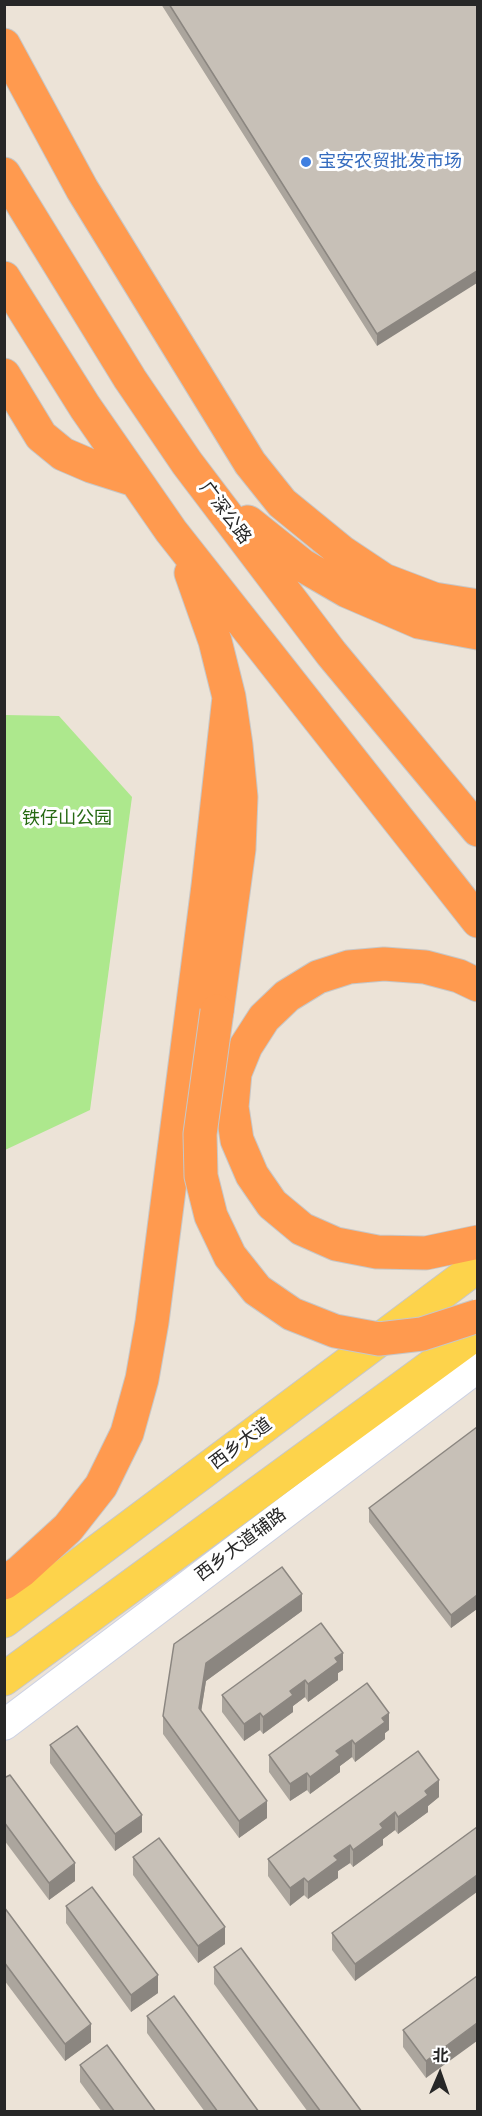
<!DOCTYPE html>
<html>
<head>
<meta charset="utf-8">
<style>
	body { margin:0 }
	#map { position:relative; width:482px; height:2116px; overflow:hidden; background:#ece3d7; font-family:"Fira Sans","Noto Sans SC",sans-serif }
	canvas { display:block }
	.frame { position:absolute; inset:0; border:6px solid #272727; pointer-events:none }
	.north { position:absolute; left:410px; top:2044px; width:60px; height:60px; -webkit-text-stroke:4px #fff; paint-order:stroke; rotate:2deg; font-size:16px; font-weight:700; line-height:24px; text-align:center; color:#272727 }
	.north::after { content:''; display:block; margin:auto; width:21px; height:27px; background:#272727; clip-path:polygon(50% 0,100% 100%,50% 72%,0 100%) }
</style>
</head>
<body>
<div id="map">
<canvas width="482" height="2116"></canvas>
<div class="frame"></div>
<div class="north">北</div>
</div>
<script>
const ctx = document.querySelector('canvas').getContext('2d');
ctx.lineJoin = 'round';
function fill(path, color) {
  ctx.fillStyle = color;
  ctx.fill(path, 'evenodd');
}
function shape(rows) {
  const path = new Path2D();
  for (const r of rows) {
    path.moveTo(r[0], r[1]);
    for (let i = 2; i < r.length; i += 2) path.lineTo(r[i], r[i + 1]);
  }
  return path;
}
function trace(path, color, width, dash) {
  ctx.strokeStyle = color;
  ctx.lineWidth = width;
  ctx.lineCap = dash ? 'butt' : 'round';
  ctx.setLineDash(dash || []);
  ctx.stroke(path);
}
function write(font, color, halo, rows, align = 'center') {
  ctx.font = font + ' "Fira Sans","Noto Sans SC",sans-serif';
  ctx.lineWidth = 6;
  ctx.setLineDash([]);
  ctx.textBaseline = 'middle';
  ctx.strokeStyle = halo;
  ctx.fillStyle = color;
  for (const [text, x, y, turn = 0] of rows) {
    ctx.save();
    ctx.translate(x, y);
    ctx.rotate((+turn || 0) * Math.PI / 180);
    ctx.textAlign = isNaN(turn) ? turn : align;
    if (halo) ctx.strokeText(text, 0, 0);
    ctx.fillText(text, 0, 0);
    ctx.restore();
  }
}
fill(shape([
	[5,715,59,716,132,797,90,1110,5,1150]
]), '#ade88d');
const secondary = shape([
	[4,1725,478,1367]
]);
const primary = shape([
	[4,1621,478,1266],
	[4,1679,478,1332]
]);
const highway = shape([
	[4,45,82,189,250,463,282,503,342,552,384,580,434,599,478,606],
	[4,174,130,379,187,463,331,653,478,830],
	[4,278,85,407,171,531,478,921],
	[4,375,41,436,63,454,91,466,135,480],
	[248,522,302,565,347,591,419,622,478,633],
	[191,573,215,641,229,697,236,745,241,797,239,849,217,1011],
	[478,985,459,976,425,967,384,964,349,967,318,977,287,996,264,1018,246,1046,235,1073,232,1107,237,1140,252,1175,272,1204,302,1229,336,1244,377,1252,426,1253,478,1242],
	[4,1583,21,1571,68,1528,101,1486,127,1433,142,1379,152,1322,208,886,229,697]
]);
trace(secondary, '#ccd1e3', 32);
trace(primary, '#c7c7c7', 35);
trace(highway, '#c7c7c7', 35);
trace(secondary, '#fff', 30);
trace(primary, '#fdd34b', 33);
trace(highway, '#ff9a4f', 33);
const highwayBridge = shape([
	[217,1011,200,1134,201,1176,211,1216,230,1256,257,1290,292,1314,335,1331,379,1339,422,1334,478,1316]
]);
trace(highwayBridge, '#c7c7c7', 35, []);
trace(highwayBridge, '#ff9a4f', 33);
fill(shape([
	[161,4,477,4,377,346],
	[477,1427,477,1609,451,1628,369,1522,369,1508],
	[302,1611,206,1681,201,1711,267,1818,239,1838,163,1734,163,1716,174,1644],
	[343,1670,338,1673,338,1680,308,1702,305,1697,293,1706,293,1712,263,1734,260,1730,244,1741,222,1712,222,1695],
	[389,1730,385,1733,385,1739,355,1762,352,1757,340,1766,340,1772,310,1794,307,1790,290,1801,269,1772,269,1755],
	[50,1745,142,1832,115,1851,50,1763],
	[418,1751,439,1797,428,1806,428,1812,398,1834,395,1830,383,1839,383,1845,353,1867,350,1863,338,1871,338,1878,308,1899,304,1895,290,1906,268,1876,268,1859],
	[4,1778,75,1881,49,1900,4,1840],
	[477,1827,355,1981,332,1950,332,1933],
	[133,1857,225,1944,198,1963,133,1875],
	[66,1906,158,1993,131,2012,66,1923],
	[4,1907,91,2042,65,2061,4,1980],
	[214,1967,362,2112,308,2112,214,1984],
	[477,1976,426,2078,403,2047,403,2030],
	[147,2016,259,2112,205,2112,147,2033],
	[80,2065,156,2112,102,2112,80,2082]
]), '#aba59d');
fill(shape([
	[477,271,477,283,377,346,377,334],
	[302,1594,302,1611,206,1681,199,1725,199,1708,206,1663],
	[477,1595,477,1609,451,1628,451,1615],
	[343,1653,343,1670,338,1673,338,1680,308,1702,308,1684,335,1658],
	[305,1680,305,1697,293,1706,293,1712,263,1734,263,1717,290,1691],
	[260,1713,260,1730,244,1741,244,1724],
	[389,1713,389,1730,385,1733,385,1739,355,1762,355,1744,382,1718],
	[352,1740,352,1757,340,1766,340,1772,310,1794,310,1777,336,1751],
	[307,1773,307,1790,290,1801,290,1784],
	[439,1780,439,1797,428,1806,428,1812,398,1834,398,1817,425,1791],
	[267,1801,267,1818,239,1838,239,1821],
	[395,1812,395,1830,383,1839,383,1845,353,1867,353,1850,380,1824],
	[142,1815,142,1832,115,1851,115,1834],
	[350,1845,350,1863,338,1871,338,1878,308,1899,308,1882,334,1856],
	[75,1863,75,1881,49,1900,49,1883],
	[477,1875,477,1892,355,1981,355,1964],
	[304,1878,304,1895,290,1906,290,1888],
	[225,1927,225,1944,198,1963,198,1946],
	[158,1975,158,1993,131,2012,131,1995],
	[477,2023,477,2041,426,2078,426,2061],
	[91,2024,91,2042,65,2061,65,2044]
]), '#8b8680');
const building = shape([
	[169,4,477,4,477,271,377,334,169,4],
	[477,1427,477,1595,451,1615,369,1508,477,1427],
	[282,1567,302,1594,206,1663,199,1708,267,1801,239,1821,163,1716,174,1644,282,1567],
	[321,1623,343,1653,335,1658,338,1662,308,1684,305,1680,290,1691,293,1695,263,1717,260,1713,244,1724,222,1695,321,1623],
	[367,1683,389,1713,382,1718,385,1722,355,1744,352,1740,336,1751,340,1755,310,1777,307,1773,290,1784,269,1755,367,1683],
	[77,1726,142,1815,115,1834,50,1745,77,1726],
	[418,1751,439,1780,425,1791,428,1795,398,1817,395,1812,380,1824,383,1828,353,1850,350,1845,334,1856,338,1860,308,1882,304,1878,290,1888,268,1859,418,1751],
	[10,1775,75,1863,49,1883,4,1822,4,1778,10,1775],
	[477,1827,477,1875,355,1964,332,1933,477,1827],
	[159,1838,225,1927,198,1946,133,1857,159,1838],
	[92,1887,158,1975,131,1995,66,1906,92,1887],
	[4,1907,91,2024,65,2044,4,1962,4,1907],
	[241,1948,362,2112,321,2112,214,1967,241,1948],
	[477,1976,477,2023,426,2061,403,2030,477,1976],
	[174,1996,259,2112,218,2112,147,2016,174,1996],
	[107,2045,156,2112,115,2112,80,2065,107,2045]
]);
fill(building, '#c7c0b7');
trace(building, '#8b8680', 1.5);
for (const [x, y, r, color] of [
	[306,162,6,"#3f7fe0"]
]) {
  const dot = new Path2D();
  dot.arc(x, y, r, 0, 2 * Math.PI);
  ctx.fillStyle = color;
  ctx.fill(dot);
  trace(dot, '#fff', 2);
}
write('18px', '#366cbe', '#fff', [
	["宝安农贸批发市场",318,162]
], 'left');
write('18px', '#272727', '#fff', [
	["广深公路",225,513,53],
	["西乡大道",241,1444,-37],
	["西乡大道辅路",241,1545,-37]
]);
write('18px', '#256912', '#fff', [
	["铁仔山公园",67,819]
]);
</script>
</body>
</html>
